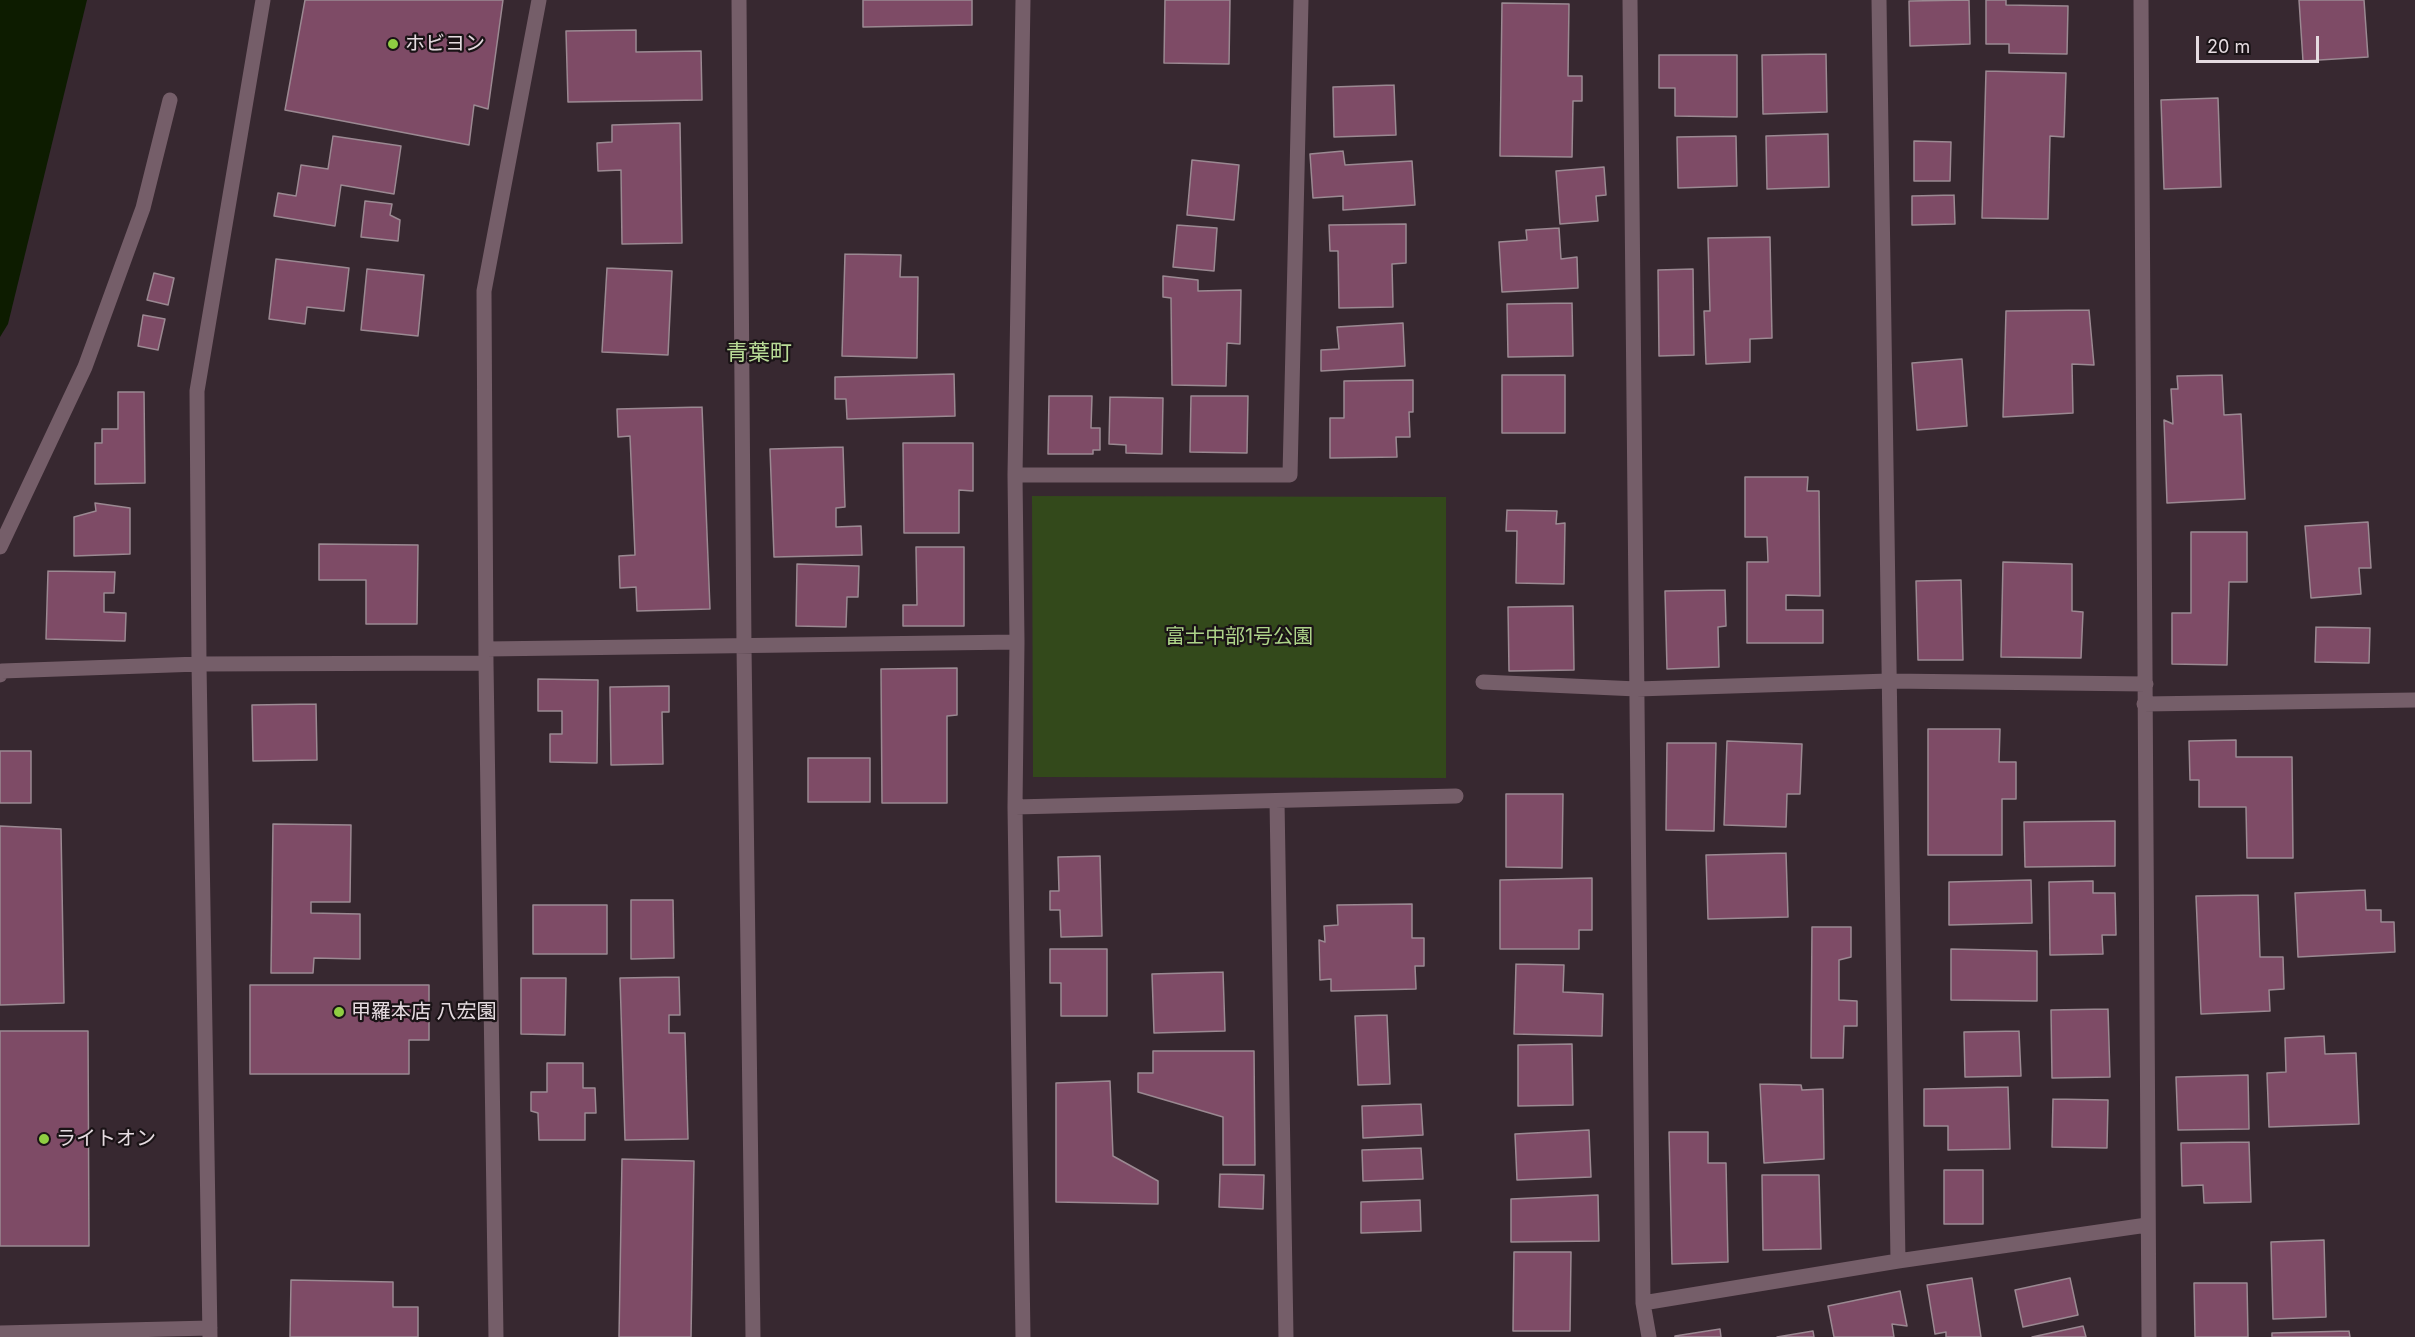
<!DOCTYPE html>
<html>
<head>
<meta charset="utf-8">
<style>
	body { margin:0 }
	#map { position:relative; width:2415px; height:1337px; overflow:hidden; background:#372830; font-family:Inter,sans-serif }
	canvas { display:block }
	.scale { position:absolute; left:2196px; top:36px; width:123px; height:27px; box-sizing:border-box; border:3px solid #e5dbe0; border-top:0; padding-left:8px; font-size:18px; line-height:21px; white-space:nowrap; color:#e5dbe0; -webkit-text-stroke:4px #1a1316; paint-order:stroke }
</style>
</head>
<body>
<div id="map">
<canvas width="2415" height="1337"></canvas>
<div class="scale">20 m</div>
</div>
<script>
const ctx = document.querySelector('canvas').getContext('2d');
ctx.lineJoin = 'round';
function fill(path, color) {
  ctx.fillStyle = color;
  ctx.fill(path, 'evenodd');
}
function shape(rows) {
  const path = new Path2D();
  for (const r of rows) {
    path.moveTo(r[0], r[1]);
    for (let i = 2; i < r.length; i += 2) path.lineTo(r[i], r[i + 1]);
  }
  return path;
}
function trace(path, color, width, dash) {
  ctx.strokeStyle = color;
  ctx.lineWidth = width;
  ctx.lineCap = dash ? 'butt' : 'round';
  ctx.setLineDash(dash || []);
  ctx.stroke(path);
}
function write(font, color, halo, rows, align = 'center') {
  ctx.font = font + ' Inter,"Noto Sans JP",sans-serif';
  ctx.lineWidth = 4.5;
  ctx.setLineDash([]);
  ctx.textBaseline = 'middle';
  ctx.strokeStyle = halo;
  ctx.fillStyle = color;
  for (const [text, x, y, turn = 0] of rows) {
    ctx.save();
    ctx.translate(x, y);
    ctx.rotate((+turn || 0) * Math.PI / 180);
    ctx.textAlign = isNaN(turn) ? turn : align;
    if (halo) ctx.strokeText(text, 0, 0);
    ctx.fillText(text, 0, 0);
    ctx.restore();
  }
}
fill(shape([
	[1032,496,1446,497,1446,778,1033,777]
]), '#33491b');
fill(shape([
	[0,0,87,0,8,324,0,337]
]), '#0d1c00');
const building = shape([
	[305,0,503,0,488,109,474,105,469,145,285,110,305,0],
	[863,0,972,0,972,25,863,27,863,0],
	[1165,0,1230,0,1229,64,1164,63,1165,0],
	[1969,0,1970,44,1910,46,1909,1,1969,0],
	[1986,0,2006,0,2006,5,2068,6,2067,54,2009,53,2009,44,1986,44,1986,0],
	[2299,0,2364,0,2368,57,2303,61,2299,0],
	[1502,3,1569,4,1568,76,1582,76,1582,101,1573,101,1572,157,1500,156,1502,3],
	[636,30,636,52,701,51,702,100,568,102,566,31,636,30],
	[1826,54,1827,112,1763,114,1762,55,1826,54],
	[1659,55,1737,55,1737,117,1675,116,1675,88,1659,88,1659,55],
	[1986,71,2066,73,2064,137,2050,136,2048,219,1982,218,1986,71],
	[1394,85,1396,135,1334,137,1333,87,1394,85],
	[2218,98,2221,187,2164,189,2161,100,2218,98],
	[680,123,682,243,622,244,621,170,598,171,597,143,612,142,612,125,680,123],
	[1828,134,1829,187,1767,189,1766,136,1828,134],
	[333,136,401,146,394,194,341,185,335,226,274,216,278,193,296,196,301,165,328,169,333,136],
	[1736,136,1737,186,1678,188,1677,137,1736,136],
	[1914,141,1951,142,1950,181,1914,181,1914,141],
	[1343,151,1345,165,1412,161,1415,205,1343,210,1343,196,1313,198,1310,154,1343,151],
	[1192,160,1239,165,1234,220,1187,215,1192,160],
	[1604,167,1606,195,1596,196,1598,221,1560,224,1556,171,1604,167],
	[1954,195,1955,224,1912,225,1912,196,1954,195],
	[365,201,392,204,390,215,400,220,398,241,361,237,365,201],
	[1406,224,1406,263,1392,264,1393,307,1339,308,1338,251,1330,251,1329,225,1406,224],
	[1177,225,1217,228,1214,271,1173,267,1177,225],
	[1559,228,1561,259,1577,257,1578,288,1502,292,1499,242,1527,240,1526,230,1559,228],
	[1770,237,1772,338,1750,339,1750,362,1706,364,1704,311,1710,311,1708,238,1770,237],
	[845,254,901,255,900,277,918,277,917,358,842,356,845,254],
	[276,259,349,268,344,311,307,307,305,324,269,319,276,259],
	[607,268,672,271,668,355,602,352,607,268],
	[367,269,424,275,418,336,361,330,367,269],
	[1693,269,1694,355,1659,356,1658,270,1693,269],
	[154,273,174,278,168,305,147,300,154,273],
	[1163,276,1198,280,1198,291,1241,290,1240,344,1227,343,1226,386,1172,385,1171,298,1163,297,1163,276],
	[1572,303,1573,356,1508,357,1507,304,1572,303],
	[2089,310,2094,365,2072,364,2073,413,2003,417,2006,311,2089,310],
	[143,315,165,319,158,350,138,346,143,315],
	[1403,323,1405,366,1321,371,1321,350,1339,349,1337,327,1403,323],
	[1962,359,1967,426,1917,430,1912,363,1962,359],
	[954,374,955,416,847,419,846,399,835,399,835,377,954,374],
	[1502,375,1565,375,1565,433,1502,433,1502,375],
	[2222,375,2224,415,2241,414,2245,499,2167,503,2164,420,2173,424,2171,389,2178,389,2177,376,2222,375],
	[1413,380,1413,412,1409,412,1410,437,1396,437,1397,457,1330,458,1330,418,1344,418,1344,381,1413,380],
	[118,392,144,392,145,483,95,484,95,443,102,443,102,429,118,429,118,392],
	[1049,396,1092,396,1091,428,1100,428,1100,450,1093,450,1093,454,1048,454,1049,396],
	[1191,396,1248,396,1247,453,1190,452,1191,396],
	[1110,397,1163,398,1162,454,1126,453,1126,445,1109,444,1110,397],
	[702,407,710,609,637,611,636,587,620,588,619,556,635,555,630,436,618,437,617,409,702,407],
	[903,443,973,443,973,491,959,490,959,533,904,533,903,443],
	[843,447,845,507,836,508,836,527,861,526,862,555,774,557,770,449,843,447],
	[1745,477,1808,477,1807,491,1819,491,1820,596,1786,595,1786,610,1823,610,1823,643,1747,643,1747,562,1768,562,1767,537,1745,537,1745,477],
	[95,503,130,508,130,554,74,556,74,517,96,511,95,503],
	[1507,510,1557,511,1556,524,1565,523,1564,584,1516,583,1517,531,1506,531,1507,510],
	[2368,522,2371,568,2359,568,2361,594,2311,598,2305,526,2368,522],
	[2191,532,2247,532,2247,582,2229,582,2227,665,2172,664,2172,613,2191,613,2191,532],
	[319,544,418,545,417,624,366,624,366,580,319,580,319,544],
	[916,547,964,547,964,626,903,626,903,605,917,605,916,547],
	[2003,562,2072,564,2072,611,2083,612,2081,658,2001,657,2003,562],
	[797,564,859,566,858,597,847,597,846,627,796,626,797,564],
	[48,571,115,572,114,593,104,593,104,612,126,613,125,641,46,639,48,571],
	[1961,580,1963,660,1918,660,1916,581,1961,580],
	[1725,590,1726,626,1718,627,1719,667,1667,669,1665,591,1725,590],
	[1573,606,1574,670,1509,671,1508,607,1573,606],
	[2316,627,2370,628,2369,663,2315,662,2316,627],
	[957,668,957,715,947,716,947,803,882,803,881,669,957,668],
	[538,679,598,680,597,763,550,762,550,734,562,734,562,711,538,711,538,679],
	[669,686,669,712,662,712,663,764,611,765,610,687,669,686],
	[316,704,317,760,253,761,252,705,316,704],
	[1928,729,2000,729,1999,762,2016,762,2016,799,2002,799,2002,855,1928,855,1928,729],
	[2236,740,2236,757,2292,757,2293,858,2247,858,2246,807,2199,807,2199,780,2190,780,2189,741,2236,740],
	[1727,741,1802,744,1800,794,1787,794,1786,827,1724,825,1727,741],
	[1667,743,1716,743,1714,831,1666,830,1667,743],
	[0,751,31,751,31,803,0,803,0,751],
	[808,758,870,758,870,802,808,802,808,758],
	[1506,794,1563,794,1562,868,1506,867,1506,794],
	[2115,821,2115,866,2025,867,2024,822,2115,821],
	[273,824,351,825,350,902,311,902,311,913,360,914,360,959,314,958,313,973,271,973,273,824],
	[0,826,61,829,64,1003,0,1005,0,826],
	[1786,853,1788,917,1708,919,1706,855,1786,853],
	[1100,856,1102,936,1061,937,1060,910,1050,910,1050,891,1059,891,1058,857,1100,856],
	[1592,878,1592,930,1579,930,1579,949,1500,949,1500,880,1592,878],
	[2031,880,2032,923,1949,925,1949,882,2031,880],
	[2093,881,2093,893,2115,893,2116,935,2102,935,2103,954,2050,955,2049,882,2093,881],
	[2365,890,2366,910,2381,910,2381,922,2394,922,2395,952,2298,957,2295,893,2365,890],
	[2258,895,2260,957,2283,957,2284,989,2269,990,2270,1011,2201,1014,2196,896,2258,895],
	[631,900,673,900,674,958,631,959,631,900],
	[1412,904,1412,938,1424,938,1424,966,1415,966,1416,989,1331,991,1331,979,1320,980,1319,940,1325,942,1324,926,1338,925,1337,905,1412,904],
	[533,905,607,905,607,954,533,954,533,905],
	[1812,927,1851,927,1851,957,1839,960,1839,1000,1857,1001,1857,1026,1844,1026,1843,1058,1811,1058,1812,927],
	[1050,949,1107,949,1107,1016,1061,1016,1061,983,1050,983,1050,949],
	[1951,949,2037,951,2037,1001,1951,1000,1951,949],
	[1516,964,1564,965,1563,992,1603,994,1602,1036,1514,1034,1516,964],
	[1223,972,1225,1031,1154,1033,1152,974,1223,972],
	[679,977,680,1015,669,1015,669,1033,685,1033,688,1139,625,1140,620,978,679,977],
	[521,978,566,978,565,1035,521,1034,521,978],
	[250,985,429,985,429,1040,409,1040,409,1074,250,1074,250,985],
	[2108,1009,2110,1077,2052,1078,2051,1010,2108,1009],
	[1387,1015,1390,1084,1358,1085,1355,1016,1387,1015],
	[0,1031,88,1031,89,1246,0,1246,0,1031],
	[2019,1031,2021,1076,1965,1077,1964,1032,2019,1031],
	[2324,1036,2325,1054,2356,1053,2359,1124,2269,1127,2267,1073,2286,1072,2285,1038,2324,1036],
	[1572,1044,1573,1105,1518,1106,1518,1045,1572,1044],
	[1153,1051,1254,1051,1255,1165,1223,1165,1223,1117,1138,1092,1138,1073,1153,1073,1153,1051],
	[547,1063,583,1063,583,1088,595,1088,596,1113,585,1113,585,1140,539,1140,538,1113,531,1111,531,1092,547,1092,547,1063],
	[2248,1075,2249,1129,2178,1130,2176,1077,2248,1075],
	[1110,1081,1113,1156,1158,1181,1158,1204,1056,1202,1056,1083,1110,1081],
	[1760,1084,1801,1085,1802,1090,1823,1089,1824,1159,1764,1163,1760,1084],
	[2008,1087,2010,1149,1948,1150,1948,1126,1924,1126,1924,1089,2008,1087],
	[2053,1099,2108,1100,2107,1148,2052,1147,2053,1099],
	[1421,1104,1423,1135,1363,1138,1362,1106,1421,1104],
	[1589,1130,1591,1177,1517,1180,1515,1134,1589,1130],
	[1669,1132,1708,1132,1708,1163,1726,1163,1728,1262,1672,1264,1669,1132],
	[2249,1142,2251,1202,2204,1203,2203,1185,2182,1186,2181,1143,2249,1142],
	[1421,1148,1423,1179,1363,1181,1362,1150,1421,1148],
	[622,1159,694,1161,691,1337,619,1337,622,1159],
	[1944,1170,1983,1170,1983,1224,1944,1224,1944,1170],
	[1220,1174,1264,1175,1263,1209,1219,1207,1220,1174],
	[1762,1175,1819,1175,1821,1249,1763,1250,1762,1175],
	[1598,1195,1599,1241,1511,1242,1511,1199,1598,1195],
	[1420,1200,1421,1231,1361,1233,1361,1202,1420,1200],
	[2324,1240,2326,1317,2273,1319,2271,1242,2324,1240],
	[1514,1252,1571,1252,1570,1331,1513,1331,1514,1252],
	[1972,1278,1981,1337,1946,1337,1946,1332,1935,1334,1927,1285,1972,1278],
	[2070,1278,2078,1315,2023,1327,2015,1290,2070,1278],
	[291,1280,393,1282,393,1307,418,1307,418,1337,290,1337,291,1280],
	[2194,1283,2247,1283,2248,1337,2195,1337,2194,1283],
	[1900,1291,1907,1326,1892,1324,1894,1337,1834,1337,1828,1306,1900,1291],
	[2083,1326,2086,1337,2032,1337,2083,1326],
	[1720,1329,1721,1337,1675,1337,1675,1336,1720,1329],
	[1813,1331,1814,1337,1777,1337,1813,1331],
	[2349,1331,2350,1337,2272,1337,2272,1333,2349,1331]
]);
fill(building, '#7e4b66');
trace(building, '#9b8992', 1.5);
trace(shape([
	[739,0,744,646,753,1337],
	[1023,0,1015,475,1017,642,1015,807,1023,1337],
	[1630,0,1643,1303,1649,1337],
	[1879,0,1898,1261],
	[2141,0,2149,1337],
	[1015,475,1290,475,1301,0],
	[0,547,85,367,143,208,170,100],
	[486,649,1017,642],
	[0,675,2,671,199,664,486,663],
	[1483,682,1637,689,1889,681,2146,684],
	[2144,704,2415,700],
	[1277,801,1286,1337],
	[1015,807,1456,796],
	[1643,1303,1898,1261,2147,1225],
	[0,1333,210,1328],
	[210,1337,199,664,197,391,263,0],
	[496,1337,486,663,484,291,539,0]
]), '#755e69', 15);
for (const [x, y, r, color] of [
	[393,44,6,"#8fcd42"],
	[339,1012,6,"#8fcd42"],
	[44,1139,6,"#8fcd42"]
]) {
  const dot = new Path2D();
  dot.arc(x, y, r, 0, 2 * Math.PI);
  ctx.fillStyle = color;
  ctx.fill(dot);
  trace(dot, '#1a1316', 2);
}
write('20px', '#e5dbe0', '#1a1316', [
	["ホビヨン",405,44],
	["甲羅本店 八宏園",351,1012],
	["ライトオン",56,1139]
], 'left');
write('20px', '#aed489', '#1a1316', [
	["富士中部1号公園",1239,637]
]);
write('22px', '#b9dc97', '#1a1316', [
	["青葉町",759,353]
]);
</script>
</body>
</html>
